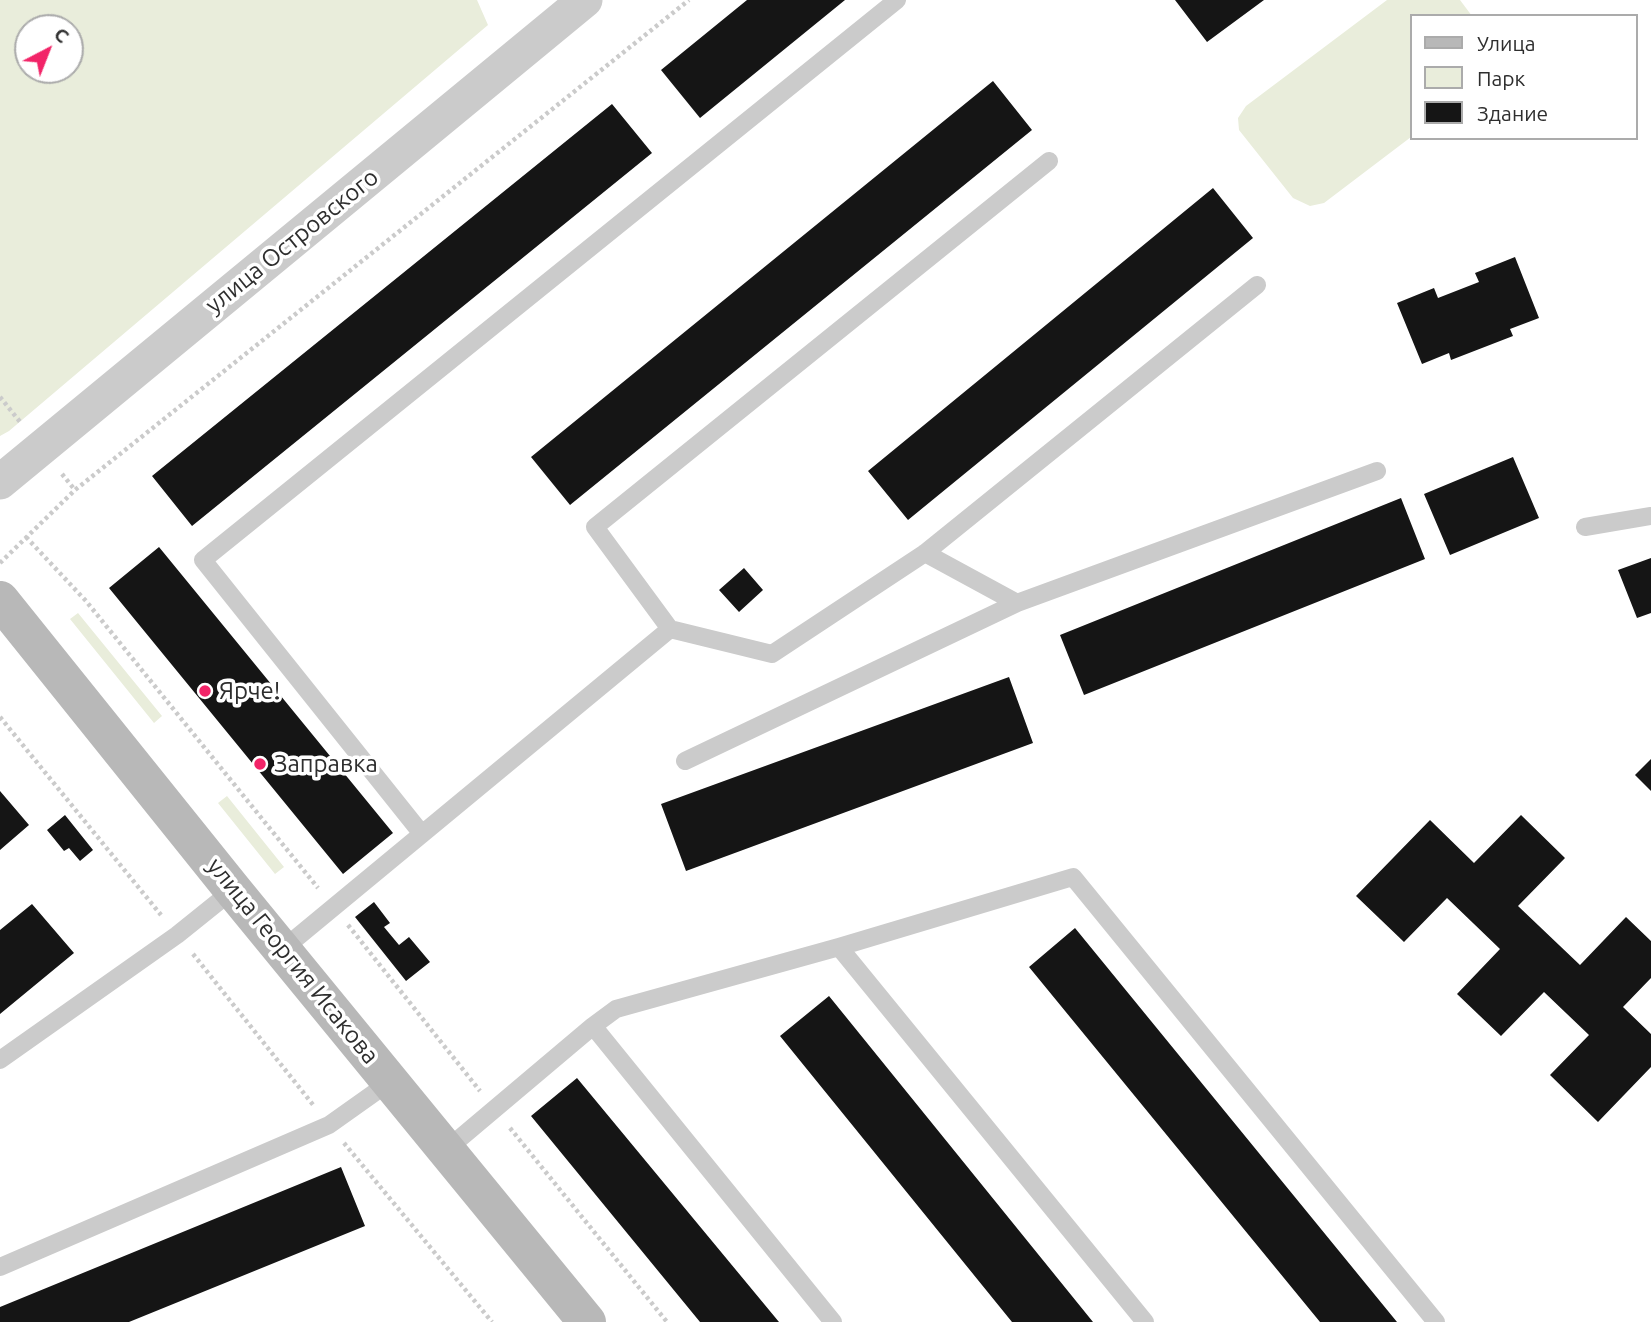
<!DOCTYPE html>
<html>
<head>
<meta charset="utf-8">
<style>
	body { margin:0 }
	#map { position:relative; width:1651px; height:1322px; overflow:hidden; background:#fff; font-family:Ubuntu,sans-serif }
	canvas { display:block }
	.legend { position:absolute; left:1410px; top:14px; width:228px; height:126px; box-sizing:border-box; background:#fff; border:2px solid #ababab; margin:0; padding:9px 12px; list-style:none; font-size:21px; color:#2e2e2e }
	.legend li { display:flex; align-items:center; gap:14px; height:35px }
	.legend b { width:35px; border:2px solid #ababab }
	.north { position:absolute; left:14px; top:14px; width:70px; height:70px; box-sizing:border-box; background:#fff; border:2px solid #ababab; border-radius:50%; rotate:42deg; font-size:19px; font-weight:700; line-height:28px; text-align:center; color:#2e2e2e }
	.north::after { content:''; display:block; margin:auto; width:24px; height:32px; background:#f22468; clip-path:polygon(50% 0,100% 100%,50% 72%,0 100%) }
</style>
</head>
<body>
<div id="map">
<canvas width="1651" height="1322"></canvas>
<ul class="legend">
<li><b style="height:9px;background:#b8b8b8"></b>Улица</li>
<li><b style="height:19px;background:#e9eddb"></b>Парк</li>
<li><b style="height:19px;background:#151515"></b>Здание</li>
</ul>
<div class="north">С</div>
</div>
<script>
const ctx = document.querySelector('canvas').getContext('2d');
ctx.lineJoin = 'round';
function fill(path, color) {
  ctx.fillStyle = color;
  ctx.fill(path, 'evenodd');
}
function shape(rows) {
  const path = new Path2D();
  for (const r of rows) {
    path.moveTo(r[0], r[1]);
    for (let i = 2; i < r.length; i += 2) path.lineTo(r[i], r[i + 1]);
  }
  return path;
}
function trace(path, color, width, dash) {
  ctx.strokeStyle = color;
  ctx.lineWidth = width;
  ctx.lineCap = dash ? 'butt' : 'round';
  ctx.setLineDash(dash || []);
  ctx.stroke(path);
}
function write(font, color, halo, rows, align = 'center') {
  ctx.font = font + ' Ubuntu,sans-serif';
  ctx.lineWidth = 7;
  ctx.setLineDash([]);
  ctx.textBaseline = 'middle';
  ctx.strokeStyle = halo;
  ctx.fillStyle = color;
  for (const [text, x, y, turn = 0] of rows) {
    ctx.save();
    ctx.translate(x, y);
    ctx.rotate((+turn || 0) * Math.PI / 180);
    ctx.textAlign = isNaN(turn) ? turn : align;
    if (halo) ctx.strokeText(text, 0, 0);
    ctx.fillText(text, 0, 0);
    ctx.restore();
  }
}
fill(shape([
	[0,0,477,0,488,25,9,431,0,436],
	[70,28,70,70,28,70,28,28],
	[1387,0,1460,0,1472,16,1411,16,1411,137,1324,203,1310,206,1293,198,1239,130,1238,118,1246,106],
	[78,613,162,716,154,723,70,619],
	[227,796,284,867,275,874,218,803]
]), '#e9eddb');
fill(shape([
	[747,0,845,0,700,118,661,70],
	[1175,0,1264,0,1207,42],
	[993,81,1032,130,570,505,531,457],
	[612,104,652,153,192,526,152,476],
	[1213,188,1253,238,908,520,868,471],
	[1515,257,1539,318,1510,329,1513,336,1451,360,1449,353,1422,364,1397,303,1434,288,1438,298,1479,282,1475,273],
	[1513,457,1539,518,1450,555,1424,494],
	[1401,498,1425,559,1084,695,1060,635],
	[159,547,393,833,343,874,109,588],
	[1651,558,1651,613,1637,618,1618,570],
	[744,568,763,590,739,612,719,590],
	[1009,677,1033,743,686,871,661,804],
	[1651,759,1651,791,1635,775],
	[0,791,29,825,0,850],
	[65,815,93,850,80,861,69,848,64,851,47,830],
	[1521,815,1565,858,1518,906,1580,965,1626,917,1651,941,1651,978,1623,1007,1651,1034,1651,1067,1598,1122,1550,1075,1589,1035,1544,992,1501,1036,1457,994,1500,949,1447,898,1404,942,1356,896,1430,820,1474,863],
	[374,902,390,923,384,927,399,945,409,937,430,962,406,981,355,917],
	[32,904,74,953,0,1014,0,930],
	[1075,928,1397,1322,1320,1322,1029,967],
	[829,996,1093,1322,1012,1322,780,1036],
	[577,1078,779,1322,700,1322,531,1116],
	[341,1167,365,1226,129,1322,0,1322,0,1307]
]), '#151515');
trace(shape([
	[0,397,21,423],
	[62,474,75,490],
	[26,537,86,601,318,888],
	[0,563,75,490,689,0],
	[0,717,161,915],
	[348,925,480,1091],
	[193,954,314,1106],
	[510,1128,667,1322],
	[344,1143,492,1322]
]), '#cbcbcb', 4.5, [3.5, 3.5]);
trace(shape([
	[1585,527,1651,516],
	[925,553,1017,603,1377,471],
	[670,629,772,654,925,553,1257,285],
	[685,761,1017,603],
	[422,834,203,560,897,0],
	[839,947,1145,1322],
	[283,949,670,629,595,527,1049,161],
	[593,1026,833,1322],
	[0,1060,177,935,233,890],
	[446,1150,593,1026,616,1009,839,947,1073,877,1436,1322],
	[0,1267,329,1125,391,1081]
]), '#cbcbcb', 18);
trace(shape([
	[0,482,585,0]
]), '#cbcbcb', 35);
trace(shape([
	[0,600,233,890,587,1322]
]), '#b8b8b8', 38);
for (const [x, y, r, color] of [
	[205,691,7,"#f22468"],
	[260,764,7,"#f22468"]
]) {
  const dot = new Path2D();
  dot.arc(x, y, r, 0, 2 * Math.PI);
  ctx.fillStyle = color;
  ctx.fill(dot);
  trace(dot, '#fff', 2.5);
}
write('24px', '#2e2e2e', '#fff', [
	["улица Островского",292,241,-39],
	["улица Георгия Исакова",293,961,51]
]);
write('24px', '#2e2e2e', '#fff', [
	["Ярче!",219,691],
	["Заправка",274,764]
], 'left');
</script>
</body>
</html>
